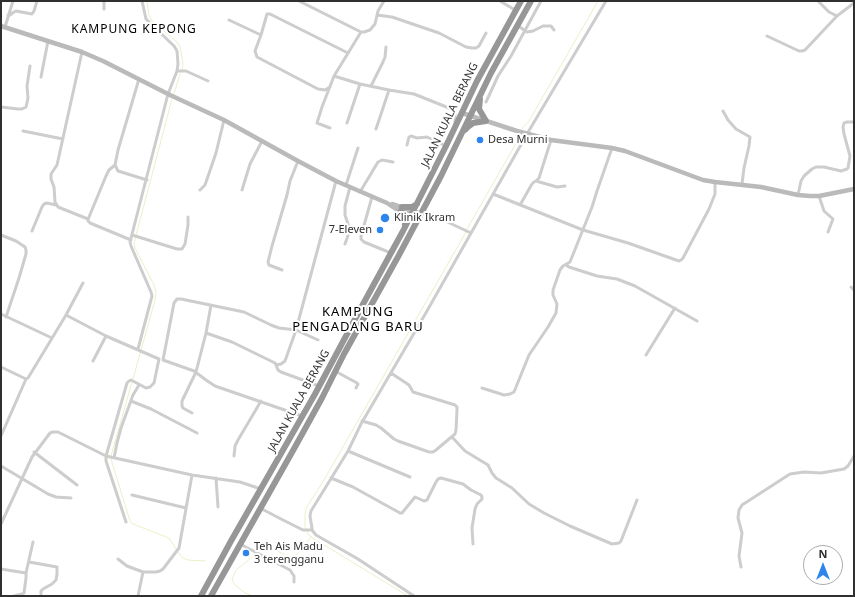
<!DOCTYPE html>
<html>
<head>
<meta charset="utf-8">
<style>
	body { margin:0 }
	#map { position:relative; width:855px; height:597px; overflow:hidden; background:#fff; font-family:"Noto Sans",sans-serif }
	canvas { display:block }
	.frame { position:absolute; inset:0; border:2px solid #303030; pointer-events:none }
	.north { position:absolute; left:803px; top:545px; width:40px; height:40px; box-sizing:border-box; background:#fff; border:1px solid #acacac; border-radius:50%; rotate:0deg; font-size:11px; font-weight:700; line-height:16px; text-align:center; color:#303030 }
	.north::after { content:''; display:block; margin:auto; width:14px; height:18px; background:#2d84ec; clip-path:polygon(50% 0,100% 100%,50% 72%,0 100%) }
</style>
</head>
<body>
<div id="map">
<canvas width="855" height="597"></canvas>
<div class="frame"></div>
<div class="north">N</div>
</div>
<script>
const ctx = document.querySelector('canvas').getContext('2d');
ctx.lineJoin = 'round';
function shape(rows) {
  const path = new Path2D();
  for (const r of rows) {
    path.moveTo(r[0], r[1]);
    for (let i = 2; i < r.length; i += 2) path.lineTo(r[i], r[i + 1]);
  }
  return path;
}
function trace(path, color, width, dash) {
  ctx.strokeStyle = color;
  ctx.lineWidth = width;
  ctx.lineCap = dash ? 'butt' : 'round';
  ctx.setLineDash(dash || []);
  ctx.stroke(path);
}
function write(font, color, halo, rows, align = 'center') {
  ctx.font = font + ' "Noto Sans",sans-serif';
  ctx.lineWidth = 4;
  ctx.setLineDash([]);
  ctx.textBaseline = 'middle';
  ctx.strokeStyle = halo;
  ctx.fillStyle = color;
  for (const [text, x, y, turn = 0] of rows) {
    ctx.save();
    ctx.translate(x, y);
    ctx.rotate((+turn || 0) * Math.PI / 180);
    ctx.textAlign = isNaN(turn) ? turn : align;
    if (halo) ctx.strokeText(text, 0, 0);
    ctx.fillText(text, 0, 0);
    ctx.restore();
  }
}
trace(shape([
	[147,1,149,16,152,21,177,42,180,47,183,63,182,70],
	[174,94,180,74],
	[522,129,529,121,598,1],
	[467,229,518,140,519,134],
	[133,379,155,300,156,292,154,285,135,248,134,243,172,99],
	[111,456,132,382],
	[111,459,130,521,133,524,169,538,176,549],
	[257,551,262,545,266,545,287,556,293,557,296,555,311,537],
	[178,552,183,558,188,560,205,561],
	[253,596,245,593,234,584,232,579,236,570,251,558,255,553],
	[408,596,311,537,308,534,305,527,305,515,306,508,324,480,466,232]
]), '#edeec9', 1);
trace(shape([
	[104,1,104,9],
	[299,1,361,32,364,32,370,30,375,24,378,11,384,1],
	[500,1,515,10],
	[818,1,829,12,837,16,854,3],
	[8,15,10,15,14,12,16,11,32,14,34,11,37,1],
	[377,15,392,17,439,33,466,47,472,48,476,48,479,46,486,33],
	[229,20,261,35],
	[517,25,527,32,533,31,543,26,551,26,554,30],
	[5,27,13,1],
	[767,36,799,51,802,51,805,50,837,16],
	[82,52,57,165,51,174,51,179,54,187,55,202,58,207,88,219],
	[177,71,186,71,208,81],
	[334,76,360,84,389,90,414,94,454,110,455,112,455,123],
	[41,77,48,41],
	[139,79,118,150,115,165,118,171,147,180],
	[371,86,383,62,385,57,386,47],
	[330,87,325,90,318,89,257,57,255,51,261,35,267,14,270,14,348,53],
	[486,102,498,76,511,56,541,1],
	[1,107,18,109,22,109,26,107,28,98,27,86,30,66],
	[723,111,728,120,736,129,750,137,749,146,744,168,742,184],
	[347,123,360,84],
	[330,128,317,123,322,107,334,76,361,32],
	[376,129,389,90],
	[23,131,63,139],
	[407,145,409,137,411,136,417,138,427,137,446,146],
	[115,165,109,170,106,176,89,217,88,221,90,223,131,240],
	[536,181,539,178,551,140],
	[346,185,358,148],
	[200,190,205,185,216,153,224,120],
	[242,190,250,164,262,141],
	[360,192,378,162,382,160,393,162],
	[493,194,583,230,628,243,679,261,681,260,683,258,709,209,715,194,715,182],
	[798,195,801,181,804,176,812,169,816,167,824,167,841,171,847,169,848,168,850,156,844,134,843,127,844,123,847,122,854,122],
	[819,196,824,211,833,219,828,232],
	[372,197,361,236,361,239,364,242,391,253],
	[520,205,532,184,534,182,536,181,557,187,565,186],
	[426,212,471,233],
	[32,231,42,207,44,204,47,203,56,205],
	[1,235,16,241,25,247,26,250,26,254,19,278,6,317],
	[132,235,177,249,182,249,185,244,188,225,188,217],
	[345,244,350,230,345,215,345,206,350,187],
	[566,265,569,267,597,276,617,279,635,286,697,321],
	[282,270,269,265,268,262,272,246,287,195,290,181,298,161],
	[851,287,854,290],
	[1,314,52,338],
	[66,315,106,336,159,359],
	[206,333,232,342,275,363,276,365,278,370,281,372,319,386],
	[138,349,152,296,151,292,131,246,130,242,168,94,177,71,178,64,177,51,174,46,146,19,142,1],
	[646,355,675,308],
	[93,361,106,336],
	[276,365,281,364,285,361,296,330,318,340],
	[1,367,26,379,28,378,66,315,83,283],
	[335,371,357,383,358,384,356,388],
	[482,388,504,395,510,394,514,392,529,355,548,327,556,313,557,304,553,295,553,290,560,270,563,266,570,262,592,207,597,191,612,148],
	[131,401,151,409,197,433],
	[192,413,183,408,182,406,182,401,196,372,206,333,211,305],
	[302,416,215,386,206,380,194,371,163,360,174,303,177,299,181,299,244,312,271,325,279,328,296,330,336,181],
	[362,421,376,425,381,428,394,439,398,441,429,452,433,452,436,450,455,434,456,430,457,410,457,407,455,405,413,392,409,385,391,373],
	[1,436,26,379],
	[452,437,465,451,488,465,492,473,496,478,512,488,529,504,544,513,570,526,612,544,619,543,621,541,637,500],
	[348,451,410,477],
	[34,452,77,485],
	[106,456,192,475,240,482,261,489],
	[106,456,106,461,126,522],
	[234,456,235,446,238,440,261,401],
	[114,458,117,443,121,428,133,395,139,385],
	[1,466,48,494,56,497,71,498],
	[216,478,218,507],
	[331,478,353,487,400,513,402,513,415,497,424,501,427,500,436,482,438,479,441,478,463,484,471,490,481,495,482,497,482,499,477,504,475,509,472,528,473,544],
	[132,495,186,508],
	[260,508,281,519,303,530,312,530],
	[1,524,32,457,50,433,53,432,58,432,106,456,127,383,129,381,131,380,146,388,150,387,154,383,159,359],
	[240,544,290,570,294,576,294,582],
	[118,559,127,566,143,572,156,572,160,571,163,569,179,548,192,475],
	[29,562,57,567,57,574,56,580,52,584,43,589,41,591,41,596],
	[741,567,739,556,742,533,738,518,739,510,742,505,790,474,804,472,821,473,844,469,848,466,854,456],
	[1,569,26,573,26,578,24,593,22,594,14,596],
	[26,573,33,542],
	[138,596,143,572],
	[414,596,358,559,316,535,312,530,312,528,310,516,311,511,348,451,361,424,427,311,527,134,606,1]
]), '#cdcdcd', 3);
trace(shape([
	[1,26,82,52,103,61,170,95,224,120,298,161,336,181,387,203,396,209,419,218],
	[462,113,517,131,551,140,612,148,625,151,703,180,715,182,761,187,798,195,810,196,819,196,854,189],
	[392,204,421,214]
]), '#bababa', 4.5);
trace(shape([
	[465,130,469,126,473,123,486,121,479,109,480,99],
	[402,207,412,207,417,204],
	[401,211,405,216,405,226],
	[201,596,231,541,315,394,362,306,403,231,446,146,477,81,521,1],
	[211,596,295,447,322,398,344,354,399,255,441,176,491,73,531,1]
]), '#979797', 6);
for (const [x, y, r, color] of [
	[480,140,4,"#2d84ec"],
	[385,218,5,"#2d84ec"],
	[380,230,4,"#2d84ec"],
	[246,553,4,"#2d84ec"]
]) {
  const dot = new Path2D();
  dot.arc(x, y, r, 0, 2 * Math.PI);
  ctx.fillStyle = color;
  ctx.fill(dot);
  trace(dot, '#fff', 1.5);
}
write('11px', '#303030', '#fff', [
	["JALAN KUALA BERANG",450,115,-64],
	["JALAN KUALA BERANG",299,401,-61]
]);
write('11px', '#303030', '#fff', [
	["Desa Murni",488,140],
	["Klinik Ikram",394,218],
	["7-Eleven",372,230,"right"],
	["Teh Ais Madu",254,547],
	["3 terengganu",254,560]
], 'left');
ctx.letterSpacing = '1px';
write('12px', '#000', '#fff', [
	["KAMPUNG KEPONG",134,30]
]);
ctx.letterSpacing = '0px';
ctx.letterSpacing = '1px';
write('13px', '#000', '#fff', [
	["KAMPUNG",358,312],
	["PENGADANG BARU",358,327]
]);
ctx.letterSpacing = '0px';
</script>
</body>
</html>
